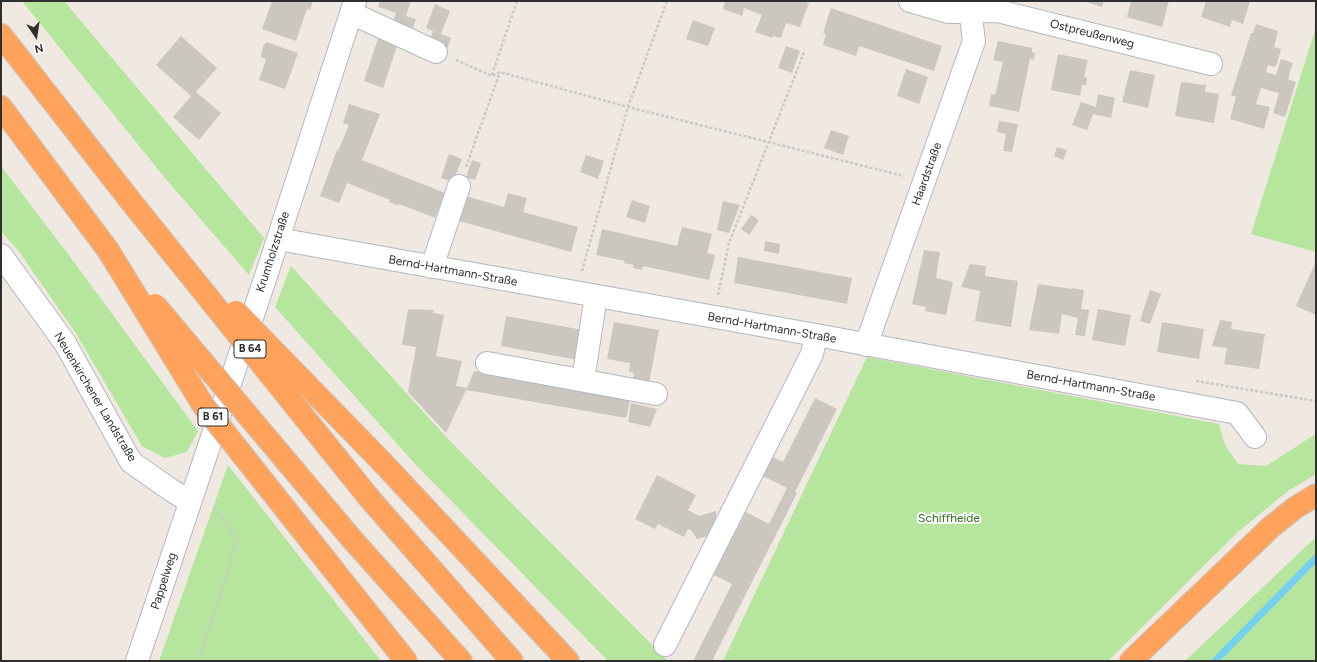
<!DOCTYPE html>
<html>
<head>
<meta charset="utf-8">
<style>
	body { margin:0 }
	#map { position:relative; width:1317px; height:662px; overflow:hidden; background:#efe9e1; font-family:Figtree,sans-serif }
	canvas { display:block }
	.frame { position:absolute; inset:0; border:2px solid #2e2e2e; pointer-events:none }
	.north { position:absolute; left:16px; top:16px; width:40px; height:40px; -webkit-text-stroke:3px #fff; paint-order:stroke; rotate:167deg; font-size:11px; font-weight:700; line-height:16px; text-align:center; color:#2e2e2e }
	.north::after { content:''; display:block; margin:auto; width:14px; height:18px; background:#2e2e2e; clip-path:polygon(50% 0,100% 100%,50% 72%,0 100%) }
</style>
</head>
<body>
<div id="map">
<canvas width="1317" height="662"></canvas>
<div class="frame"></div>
<div class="north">N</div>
</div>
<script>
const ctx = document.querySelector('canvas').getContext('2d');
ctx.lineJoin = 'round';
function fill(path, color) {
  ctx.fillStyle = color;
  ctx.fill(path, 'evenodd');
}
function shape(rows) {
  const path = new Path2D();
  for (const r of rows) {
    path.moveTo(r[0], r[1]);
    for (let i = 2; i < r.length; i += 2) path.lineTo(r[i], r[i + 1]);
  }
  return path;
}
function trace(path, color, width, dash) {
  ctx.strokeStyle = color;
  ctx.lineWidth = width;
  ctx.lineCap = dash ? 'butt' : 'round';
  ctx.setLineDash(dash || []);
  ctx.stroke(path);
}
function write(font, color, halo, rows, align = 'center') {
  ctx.font = font + ' Figtree,sans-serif';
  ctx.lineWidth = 4;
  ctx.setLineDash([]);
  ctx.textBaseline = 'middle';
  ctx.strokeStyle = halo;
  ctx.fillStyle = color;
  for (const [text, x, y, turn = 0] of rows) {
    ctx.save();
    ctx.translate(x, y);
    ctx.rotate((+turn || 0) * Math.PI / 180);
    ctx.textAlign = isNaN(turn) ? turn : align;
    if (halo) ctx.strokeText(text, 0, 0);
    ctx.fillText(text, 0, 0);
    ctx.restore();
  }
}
fill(shape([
	[22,1,64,1,264,238,249,275,165,178],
	[1316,27,1316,252,1251,234],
	[1,166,74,262,198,431,187,452,165,458,142,446,77,335,20,253,1,231],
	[291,266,448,439,668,661,608,661,415,464,275,307],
	[867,357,1219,424,1225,445,1238,464,1266,466,1316,434,1316,474,1288,491,1238,532,1108,661,723,661],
	[228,465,381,661,159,661],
	[1316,538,1316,661,1185,661,1314,539]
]), '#b6e59e');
trace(shape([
	[1215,661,1316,558]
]), '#75cff0', 7);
fill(shape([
	[272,1,313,1,310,10,307,9,296,41,262,29],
	[380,1,411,1,406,16,416,19,411,34,391,28,396,13,378,7],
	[725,1,803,1,809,3,800,27,786,23,781,38,773,36,772,38,755,32,762,15,744,8,742,16,723,9],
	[1084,1,1104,1,1102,7],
	[1131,1,1169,1,1162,27,1127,17],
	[1206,1,1234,2,1250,1,1243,24,1232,20,1230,27,1201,17],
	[435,4,450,11,441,34,451,38,447,49,429,41,433,31,426,28],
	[831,8,942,46,934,71,859,46,856,56,823,45,826,34,823,33],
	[693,20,715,28,708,46,686,39],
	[1256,24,1278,31,1274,47,1281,49,1276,66,1274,66,1274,67,1268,65,1266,72,1276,75,1281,59,1293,63,1288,79,1296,82,1285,117,1273,113,1279,93,1261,88,1256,104,1270,107,1264,129,1230,119,1236,97,1231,95,1251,33,1253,33],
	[380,32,399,40,383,88,364,81],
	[181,36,217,68,196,92,221,113,199,140,173,117,191,96,156,65],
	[998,41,1032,48,1032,52,1035,53,1034,60,1030,59,1019,112,989,106,991,94,995,95,1003,62,993,60],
	[266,42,298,53,285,89,259,80,266,59,261,57,261,55,264,44,266,44],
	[786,46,800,51,792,73,778,68],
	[1058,54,1088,60,1084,77,1087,78,1086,85,1082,85,1080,96,1051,90],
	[906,69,928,77,919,104,897,96],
	[1130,70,1155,75,1148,108,1122,102],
	[1181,82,1206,85,1205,92,1219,94,1214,123,1175,116],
	[1098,94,1115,98,1111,118,1093,114,1087,130,1072,125,1081,102,1096,107],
	[349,104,380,114,362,160,445,193,435,218,399,204,399,206,389,202,390,200,347,183,339,203,320,196,337,150,338,151,349,125,343,123],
	[999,121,1018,124,1012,152,1003,151,1006,134,997,132],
	[831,130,849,136,843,155,824,148],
	[1057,147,1067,150,1063,160,1054,156],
	[449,154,462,159,453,182,441,178],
	[586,155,604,161,598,179,580,172],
	[472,160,481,163,475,180,466,177],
	[508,193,527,198,523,212,578,227,571,252,459,221,466,196,504,207],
	[632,200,650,206,645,223,626,217],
	[723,201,740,205,729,233,717,230],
	[751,215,759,220,749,235,741,229],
	[682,227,712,234,707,253,715,255,709,280,643,266,642,270,633,268,634,265,624,263,625,261,596,255,602,229,677,246],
	[765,241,780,244,779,254,764,251],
	[924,250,940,252,936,278,953,282,946,315,925,311,926,307,912,304],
	[738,257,852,278,847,304,734,283],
	[1316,261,1316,315,1296,306],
	[970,264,986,266,985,276,1018,281,1011,327,975,321,980,291,961,287],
	[1038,284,1072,289,1072,288,1084,290,1081,309,1089,310,1085,336,1075,335,1078,318,1062,314,1059,334,1029,330],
	[1150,290,1161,294,1150,324,1140,321],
	[408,309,434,310,433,313,444,315,436,356,462,361,456,386,467,388,474,371,573,389,573,390,630,400,626,418,466,390,446,433,408,392,416,347,402,345],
	[1098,309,1131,315,1125,346,1092,340],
	[506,316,583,330,578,360,501,346],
	[1220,320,1232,322,1231,329,1265,334,1259,369,1224,364,1227,348,1212,346],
	[614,322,659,330,649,384,633,381,634,373,629,372,630,363,607,359],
	[1162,322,1204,329,1199,359,1157,352],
	[815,398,837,409,795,492,797,493,712,661,693,661,732,584,710,573,718,556,722,558,746,512,769,524,787,488,759,474,769,455,783,462],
	[631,403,657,409,650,427,628,422],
	[657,475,696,495,688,510,699,516,716,511,717,533,697,539,692,531,688,529,684,537,658,524,655,529,635,519]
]), '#cbc7bf');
const minor = shape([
	[910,1,948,12,998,11,1211,64],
	[351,13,436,52],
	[278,239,816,335,1237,413,1255,437],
	[1,255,65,343,131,462,171,490,190,502],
	[432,267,459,186],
	[866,345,974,41,969,1],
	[487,363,656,394],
	[583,380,596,296],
	[665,645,812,354,816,335],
	[137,661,267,273,355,1]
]);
const highway = shape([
	[1,35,129,199],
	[1,107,108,250],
	[382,462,568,661],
	[370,499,512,661],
	[351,538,461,661],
	[336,573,406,661],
	[1131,661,1271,527,1295,508,1316,495]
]);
trace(minor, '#b4b7c1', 24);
trace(highway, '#c9c9c9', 24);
trace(shape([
	[456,60,492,76,500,72,628,107,904,176],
	[492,75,517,1],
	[466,167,500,72],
	[582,271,628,107,667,1],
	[718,295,729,243,805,50],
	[1196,381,1316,401],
	[198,661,237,541,226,522,213,506]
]), '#c9c9c9', 2.5, [3, 2]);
trace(minor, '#fff', 22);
trace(highway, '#ffa35c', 22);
const highwayBridge = shape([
	[129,199,370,499],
	[108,250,203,405,336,573],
	[155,305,351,538],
	[236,312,382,462]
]);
trace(highwayBridge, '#c9c9c9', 24, []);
trace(highwayBridge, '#ffa35c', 22);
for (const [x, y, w] of [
	[250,349,32],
	[213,417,30]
]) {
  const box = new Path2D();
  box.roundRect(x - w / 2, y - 9, w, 18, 3);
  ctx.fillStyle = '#fff';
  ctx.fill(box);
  trace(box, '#2e2e2e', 1);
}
write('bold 11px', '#2e2e2e', null, [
	["B 64",250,349],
	["B 61",213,417]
]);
write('12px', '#2e2e2e', '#fff', [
	["Ostpreußenweg",1092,34,14],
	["Haardstraße",927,174,-70],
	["Krumholzstraße",273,252,-72],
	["Bernd-Hartmann-Straße",453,271,10],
	["Bernd-Hartmann-Straße",772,328,10],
	["Bernd-Hartmann-Straße",1091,386,10],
	["Neuenkirchener Landstraße",95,397,59],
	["Pappelweg",164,581,-72]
]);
write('12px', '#2c6e1b', '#fff', [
	["Schiffheide",949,518]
]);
</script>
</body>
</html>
